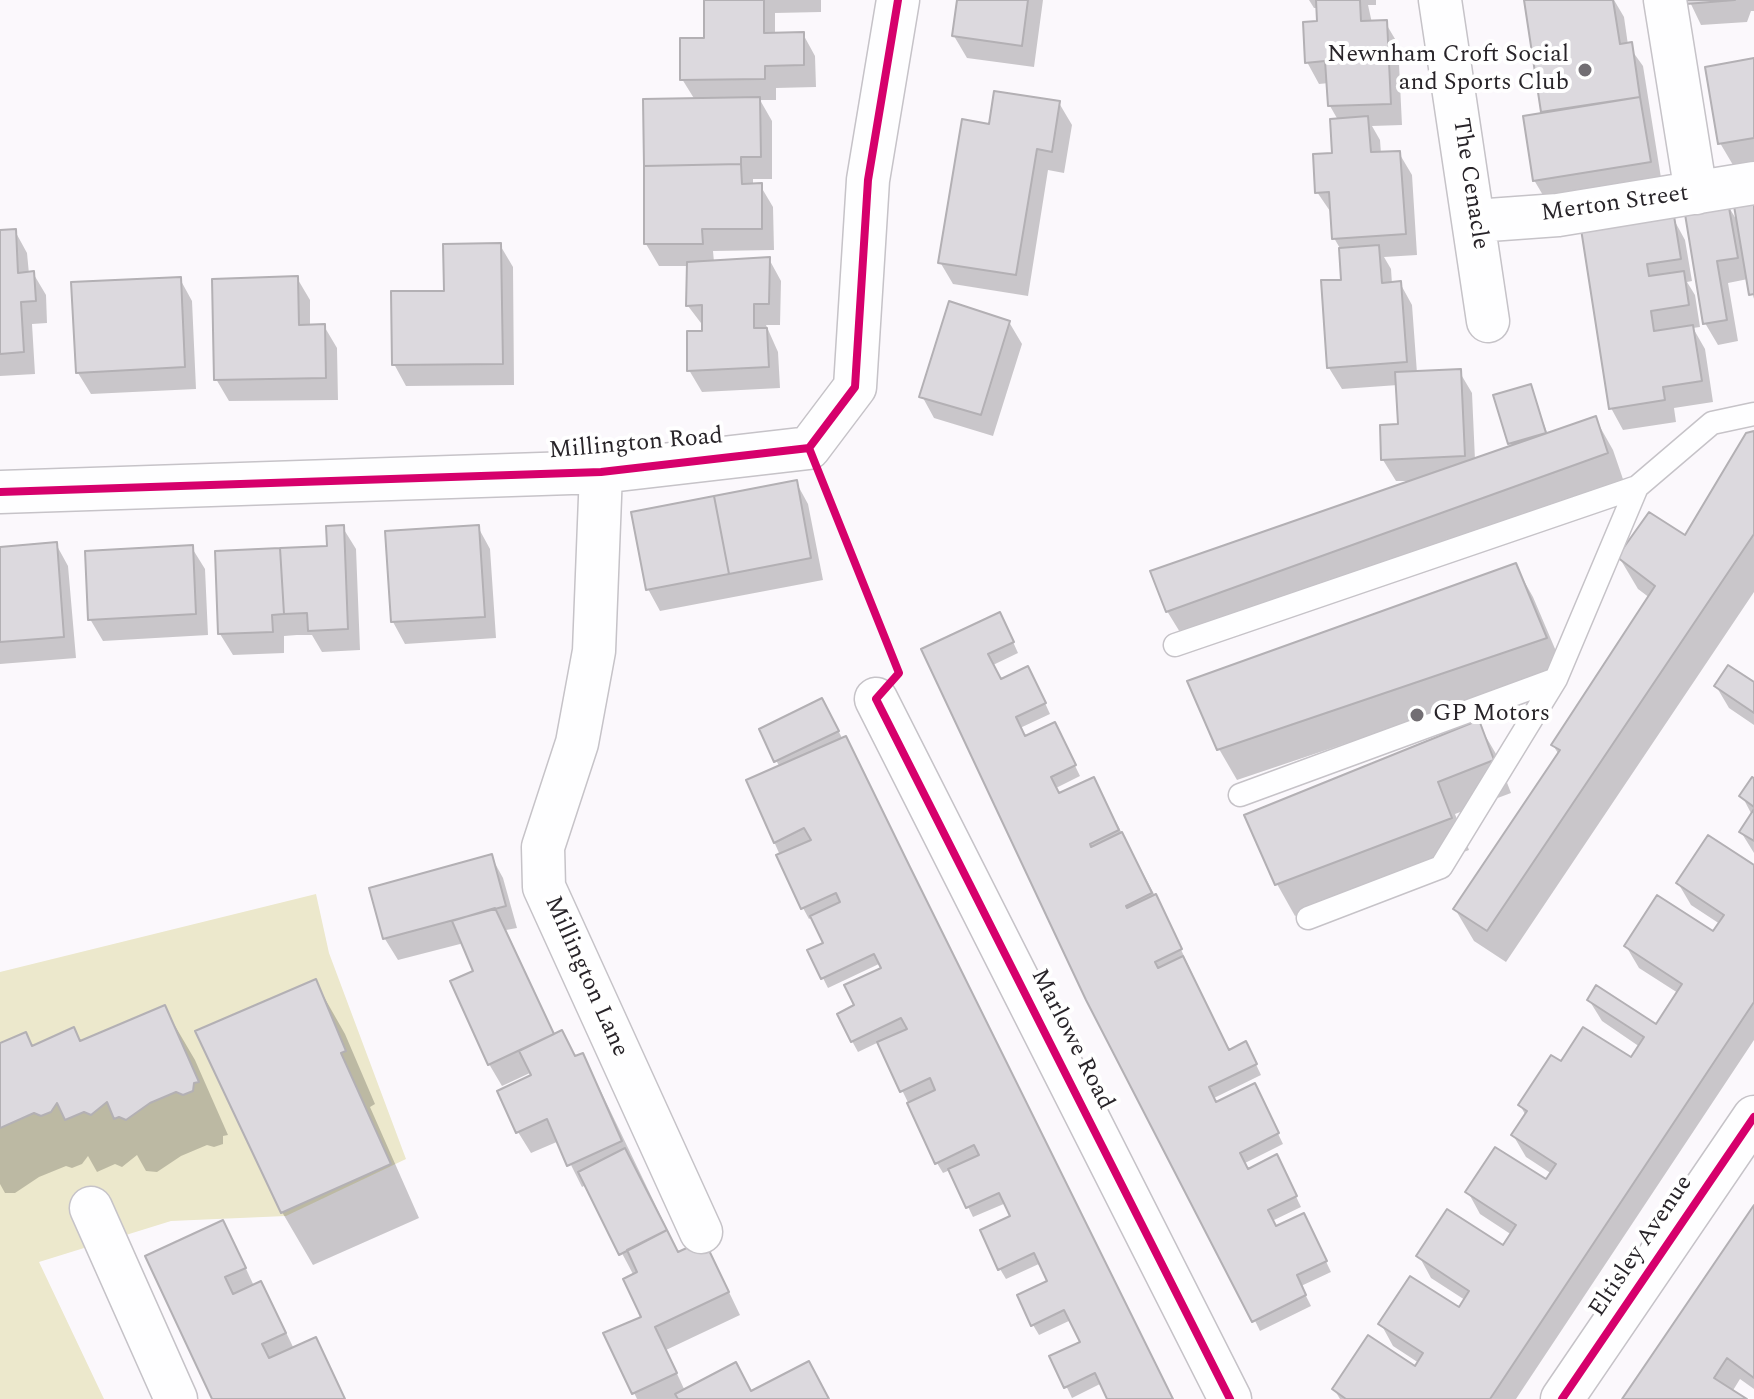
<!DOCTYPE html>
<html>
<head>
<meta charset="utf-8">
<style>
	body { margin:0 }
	canvas { display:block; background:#fbf8fc }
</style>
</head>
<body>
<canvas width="1754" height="1399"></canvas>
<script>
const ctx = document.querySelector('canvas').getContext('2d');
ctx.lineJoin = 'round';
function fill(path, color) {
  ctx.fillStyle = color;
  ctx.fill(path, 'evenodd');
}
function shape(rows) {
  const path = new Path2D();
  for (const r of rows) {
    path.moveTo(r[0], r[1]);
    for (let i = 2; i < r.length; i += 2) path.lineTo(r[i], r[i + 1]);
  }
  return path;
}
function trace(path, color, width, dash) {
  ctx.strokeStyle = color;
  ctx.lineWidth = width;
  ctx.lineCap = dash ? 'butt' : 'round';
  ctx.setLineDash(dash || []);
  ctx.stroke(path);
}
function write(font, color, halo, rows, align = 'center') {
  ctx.font = font + ' Spectral,serif';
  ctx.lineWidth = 8;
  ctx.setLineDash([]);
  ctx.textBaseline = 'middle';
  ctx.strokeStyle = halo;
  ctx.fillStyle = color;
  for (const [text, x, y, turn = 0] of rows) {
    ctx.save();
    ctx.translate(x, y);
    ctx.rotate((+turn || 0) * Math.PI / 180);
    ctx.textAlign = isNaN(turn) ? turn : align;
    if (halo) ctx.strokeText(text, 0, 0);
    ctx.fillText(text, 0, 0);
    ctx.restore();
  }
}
fill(shape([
	[316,894,329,953,406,1159,286,1216,171,1221,39,1262,104,1399,0,1399,0,972]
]), '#ece8cc');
fill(shape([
	[706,0,821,0,821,12,775,13,775,35,803,34,815,56,816,87,776,88,776,100,760,100,772,121,772,179,753,179,753,186,760,185,773,207,774,250,713,251,714,262,769,259,781,281,780,325,766,325,778,352,780,388,702,392,689,370,704,327,688,306,689,266,659,266,646,244,695,100,682,79,706,40],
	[959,0,1043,0,1034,67,967,58,954,36],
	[1309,0,1376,0,1376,5,1368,5,1372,23,1385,22,1398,44,1402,125,1372,126,1380,140,1381,154,1399,153,1412,175,1417,255,1384,257,1391,269,1392,284,1400,283,1412,305,1417,373,1459,371,1472,393,1475,460,1512,447,1496,396,1530,386,1548,435,1595,418,1613,450,1625,485,1186,642,1167,611,1413,481,1396,481,1383,460,1400,426,1398,385,1342,389,1329,368,1343,281,1341,250,1334,238,1332,214,1317,192,1334,155,1338,120,1330,106,1329,83,1319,84,1307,62,1319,23,1318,8,1314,8],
	[1526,0,1614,0,1624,17,1628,45,1643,66,1662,184,1547,202,1534,180,1543,114],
	[1689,0,1754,0,1754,11,1751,11,1747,22,1701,25],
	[1754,60,1754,161,1733,165,1720,143],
	[1059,103,1072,125,1064,173,1048,170,1028,296,953,284,940,262,990,126],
	[1754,198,1754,299,1748,279,1728,283,1738,341,1718,345,1705,323,1727,204,1739,224],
	[1673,218,1685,240,1692,281,1687,282,1695,295,1700,327,1693,328,1705,349,1713,402,1674,408,1676,422,1623,430,1611,408,1584,231],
	[15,231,27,253,29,274,33,273,46,295,47,323,32,324,35,374,0,376,0,232],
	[500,245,513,267,514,385,406,386,394,364,446,293],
	[297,278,310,300,310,326,324,326,337,348,338,400,229,401,216,379],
	[180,279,192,301,196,389,91,394,78,373],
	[1009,322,1022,344,993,436,934,418,922,396],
	[1754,434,1754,592,1506,962,1474,941,1455,909,1559,755,1553,745,1650,598,1638,589,1619,557,1685,538],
	[796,482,808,504,823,580,660,611,648,589],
	[478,527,490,549,496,638,405,644,393,622],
	[343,528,356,549,360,650,322,652,312,635,297,635,284,636,284,653,233,655,220,634,329,548],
	[56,544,68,566,76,658,0,664,0,549],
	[192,548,205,569,208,635,103,641,90,619],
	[1515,565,1533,597,1564,670,1237,780,1219,749],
	[1005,624,1018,653,993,665,1001,682,1034,679,1050,714,1020,728,1025,738,1060,735,1080,776,1056,788,1059,795,1099,790,1161,907,1229,1052,1251,1054,1261,1075,1214,1098,1216,1104,1260,1096,1283,1144,1245,1163,1248,1171,1282,1167,1301,1207,1272,1221,1276,1228,1309,1226,1331,1272,1301,1286,1311,1306,1260,1331,924,650],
	[1754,685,1754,725,1729,708,1716,686],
	[834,722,843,740,1172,1399,1110,1399,1102,1383,1072,1398,1052,1357,1082,1343,1071,1320,1039,1335,1033,1325,1050,1282,1041,1263,1006,1279,1000,1269,1012,1217,1006,1203,973,1217,950,1170,943,1173,937,1163,879,1042,858,1052,852,1041,856,1006,884,969,881,963,828,988,823,978,825,944,813,917,809,919,803,908,748,782,780,768,761,730],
	[1478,723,1496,754,1511,793,1455,814,1469,850,1295,916,1277,884],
	[1754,781,1754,853,1741,832,1752,815,1742,796],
	[491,856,503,878,517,928,506,930,555,1036,575,1058,582,1056,594,1077,679,1254,716,1265,740,1315,666,1350,685,1391,828,1399,637,1399,606,1334,644,1318,634,1276,586,1185,582,1187,559,1141,531,1153,518,1132,534,1076,532,1072,502,1086,489,1064,476,972,464,943,398,960,385,939,371,889],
	[1754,867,1754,1040,1516,1399,1340,1399,1334,1389,1415,1369,1419,1363,1393,1346,1381,1324,1459,1309,1465,1300,1431,1278,1419,1256,1503,1247,1512,1235,1480,1214,1468,1192,1546,1182,1552,1174,1526,1157,1513,1135,1526,1116,1520,1105,1561,1064,1631,1060,1640,1047,1602,1021,1589,1000,1656,1027,1678,993,1639,968,1626,946,1714,934,1720,924,1691,905,1678,883],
	[315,981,345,1034,375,1104,370,1107,419,1218,313,1265,282,1212],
	[164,1007,195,1060,228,1135,223,1136,223,1144,214,1147,207,1145,181,1156,157,1172,146,1171,137,1155,122,1167,115,1164,97,1172,88,1156,82,1164,72,1168,66,1166,39,1177,15,1193,5,1193,0,1184,0,1046,32,1048,81,1043],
	[1754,1208,1754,1389,1740,1379,1732,1392,1743,1399,1624,1399],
	[235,1245,254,1286,260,1283,273,1305,294,1349,315,1339,345,1399,215,1399,148,1257]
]), '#0003');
const building = shape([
	[704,0,764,0,764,33,804,32,804,65,765,66,765,79,680,80,680,38,704,38,704,0],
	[957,0,1028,0,1022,46,952,36,957,0],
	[1316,0,1360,0,1361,21,1387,20,1391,104,1328,106,1325,61,1305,63,1303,22,1317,21,1316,0],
	[1524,0,1613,0,1620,44,1632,42,1640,97,1541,112,1524,0],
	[1687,0,1735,0,1686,4,1687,0],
	[1754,58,1754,138,1718,144,1705,67,1754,58],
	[994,91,1060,101,1052,152,1037,149,1016,275,938,263,962,119,989,124,994,91],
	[760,97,761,157,741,157,741,164,644,166,643,99,760,97],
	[1640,97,1651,162,1533,181,1523,116,1640,97],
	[1368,116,1371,152,1400,151,1406,234,1332,239,1329,192,1315,193,1313,154,1332,153,1330,119,1368,116],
	[741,164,742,184,762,183,762,229,702,229,703,244,644,244,644,166,741,164],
	[1754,196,1754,294,1749,295,1733,200,1754,196],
	[1728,202,1738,258,1717,261,1727,320,1703,324,1684,208,1728,202],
	[1674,216,1681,259,1647,264,1649,276,1684,271,1689,305,1651,311,1654,331,1693,325,1702,381,1663,387,1665,400,1609,409,1581,229,1674,216],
	[16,229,18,273,34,271,36,301,21,302,24,352,0,354,0,230,16,229],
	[501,243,503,364,392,365,391,291,444,291,443,244,501,243],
	[1379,245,1382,283,1401,281,1407,362,1327,368,1321,280,1341,280,1339,248,1379,245],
	[770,257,769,304,754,304,754,328,767,328,769,367,687,371,687,331,702,331,702,305,686,306,687,262,770,257],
	[298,276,299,325,325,324,326,378,214,380,212,279,298,276],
	[181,277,185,367,76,373,71,282,181,277],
	[949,301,1010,321,981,415,919,397,949,301],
	[1461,369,1465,456,1381,460,1380,425,1398,424,1395,372,1461,369],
	[1531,384,1546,433,1508,444,1493,395,1531,384],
	[1596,416,1608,453,1166,612,1150,571,1596,416],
	[1754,431,1754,534,1487,931,1453,909,1560,750,1551,745,1655,586,1617,557,1649,512,1685,535,1746,433,1754,431],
	[797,480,811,558,729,574,714,496,797,480],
	[714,496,729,574,646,590,631,512,714,496],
	[344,525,348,629,308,631,307,613,284,614,280,548,327,546,326,526,344,525],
	[479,525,485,617,391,622,385,531,479,525],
	[57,542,64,637,0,642,0,547,57,542],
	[193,545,196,614,88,620,85,551,193,545],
	[280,548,284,614,272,615,273,632,218,634,215,551,280,548],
	[1516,563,1547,638,1217,750,1187,681,1516,563],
	[1000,612,1014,642,988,654,1001,679,1028,666,1046,703,1016,717,1025,736,1055,722,1076,765,1051,777,1059,793,1094,777,1119,830,1090,844,1091,847,1122,832,1152,893,1126,906,1127,908,1156,894,1182,949,1155,962,1158,968,1183,956,1229,1050,1246,1041,1257,1064,1209,1087,1216,1102,1255,1083,1279,1133,1240,1153,1248,1169,1277,1154,1297,1196,1268,1210,1276,1226,1304,1213,1327,1261,1297,1275,1306,1295,1252,1322,1086,1000,921,649,1000,612],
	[1728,665,1754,682,1754,713,1714,686,1728,665],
	[822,698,839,731,774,762,759,729,822,698],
	[1479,720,1494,760,1438,782,1452,818,1275,885,1244,815,1479,720],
	[846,736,910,867,1173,1399,1107,1399,1095,1373,1064,1388,1049,1356,1080,1342,1064,1310,1031,1326,1017,1295,1047,1281,1034,1253,998,1270,980,1230,1010,1216,999,1193,966,1208,948,1169,979,1155,974,1145,935,1164,907,1103,935,1090,930,1078,900,1092,877,1042,907,1029,901,1018,851,1042,837,1014,854,1005,844,985,881,968,874,954,821,979,807,950,823,943,810,916,840,902,836,893,801,909,776,855,811,840,804,828,774,843,746,780,846,736],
	[1752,777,1754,778,1754,807,1739,796,1752,777],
	[1754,809,1754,841,1739,832,1754,809],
	[1708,835,1754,865,1754,1002,1490,1399,1346,1399,1332,1389,1368,1335,1415,1366,1423,1353,1378,1324,1410,1276,1459,1307,1469,1291,1416,1256,1447,1209,1503,1245,1516,1225,1465,1192,1495,1147,1546,1179,1556,1164,1511,1135,1527,1111,1518,1105,1551,1055,1561,1061,1583,1027,1631,1057,1644,1037,1587,1000,1596,985,1656,1024,1682,984,1624,946,1657,895,1713,931,1724,915,1676,883,1708,835],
	[492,854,506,906,383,939,369,888,492,854],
	[495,908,554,1034,488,1065,450,981,473,971,452,921,495,908],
	[316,979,346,1051,341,1053,391,1164,281,1213,195,1031,316,979],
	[165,1005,199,1082,194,1083,193,1091,183,1095,176,1092,150,1103,126,1120,119,1117,114,1119,107,1102,91,1115,84,1112,65,1120,57,1103,51,1112,41,1116,34,1113,0,1128,0,1043,26,1032,32,1046,74,1027,80,1041,165,1005],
	[562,1030,575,1056,583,1053,622,1141,567,1166,547,1119,516,1133,497,1091,531,1075,519,1051,562,1030],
	[625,1148,667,1230,619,1255,578,1172,625,1148],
	[1754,1205,1754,1378,1727,1358,1714,1378,1747,1399,1622,1399,1754,1205],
	[223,1220,246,1268,225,1277,233,1294,261,1281,286,1333,262,1344,269,1358,316,1337,345,1399,212,1399,145,1256,223,1220],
	[667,1230,678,1252,704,1240,729,1292,655,1327,677,1373,632,1394,603,1333,641,1317,623,1279,637,1272,627,1250,667,1230],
	[809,1361,829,1399,678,1399,675,1394,736,1362,751,1391,809,1361]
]);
fill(building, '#dcd9de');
trace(building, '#b3b0b4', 2);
const service = shape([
	[1175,645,1637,487,1712,423,1754,414],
	[1240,795,1556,679],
	[1308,918,1441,867,1556,679,1637,487]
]);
const minor = shape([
	[1440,0,1488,321],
	[1665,0,1696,193],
	[1475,221,1558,215,1754,183],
	[601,472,594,651,577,743,543,847,544,887,701,1232],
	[0,492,601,472,809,448,855,387,868,180,898,0],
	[876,699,1230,1399],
	[91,1208,176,1399],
	[1562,1399,1754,1117]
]);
trace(service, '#c6c3c8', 25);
trace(minor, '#c6c3c8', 45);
trace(service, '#fefeff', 22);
trace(minor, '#fefeff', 42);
trace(shape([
	[809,448,899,673,876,699,1230,1399],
	[0,492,601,472,809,448,855,387,868,180,898,0],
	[1562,1399,1754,1117]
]), '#d6006c', 8);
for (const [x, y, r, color] of [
	[1585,70,8,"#726e73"],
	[1417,715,8,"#726e73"]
]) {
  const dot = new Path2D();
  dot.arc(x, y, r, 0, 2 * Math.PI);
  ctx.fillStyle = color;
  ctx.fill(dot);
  trace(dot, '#fff', 3);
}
write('24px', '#282429', '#fff', [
	["Newnham Croft Social",1569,56],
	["and Sports Club",1569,84],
	["GP Motors",1433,715,"left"]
], 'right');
write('24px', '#282429', '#fff', [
	["The Cenacle",1469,184,81],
	["Merton Street",1615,205,-8],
	["Millington Road",636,445,-5],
	["Millington Lane",585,977,66],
	["Marlowe Road",1071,1040,63],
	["Eltisley Avenue",1642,1247,-56]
]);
</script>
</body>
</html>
